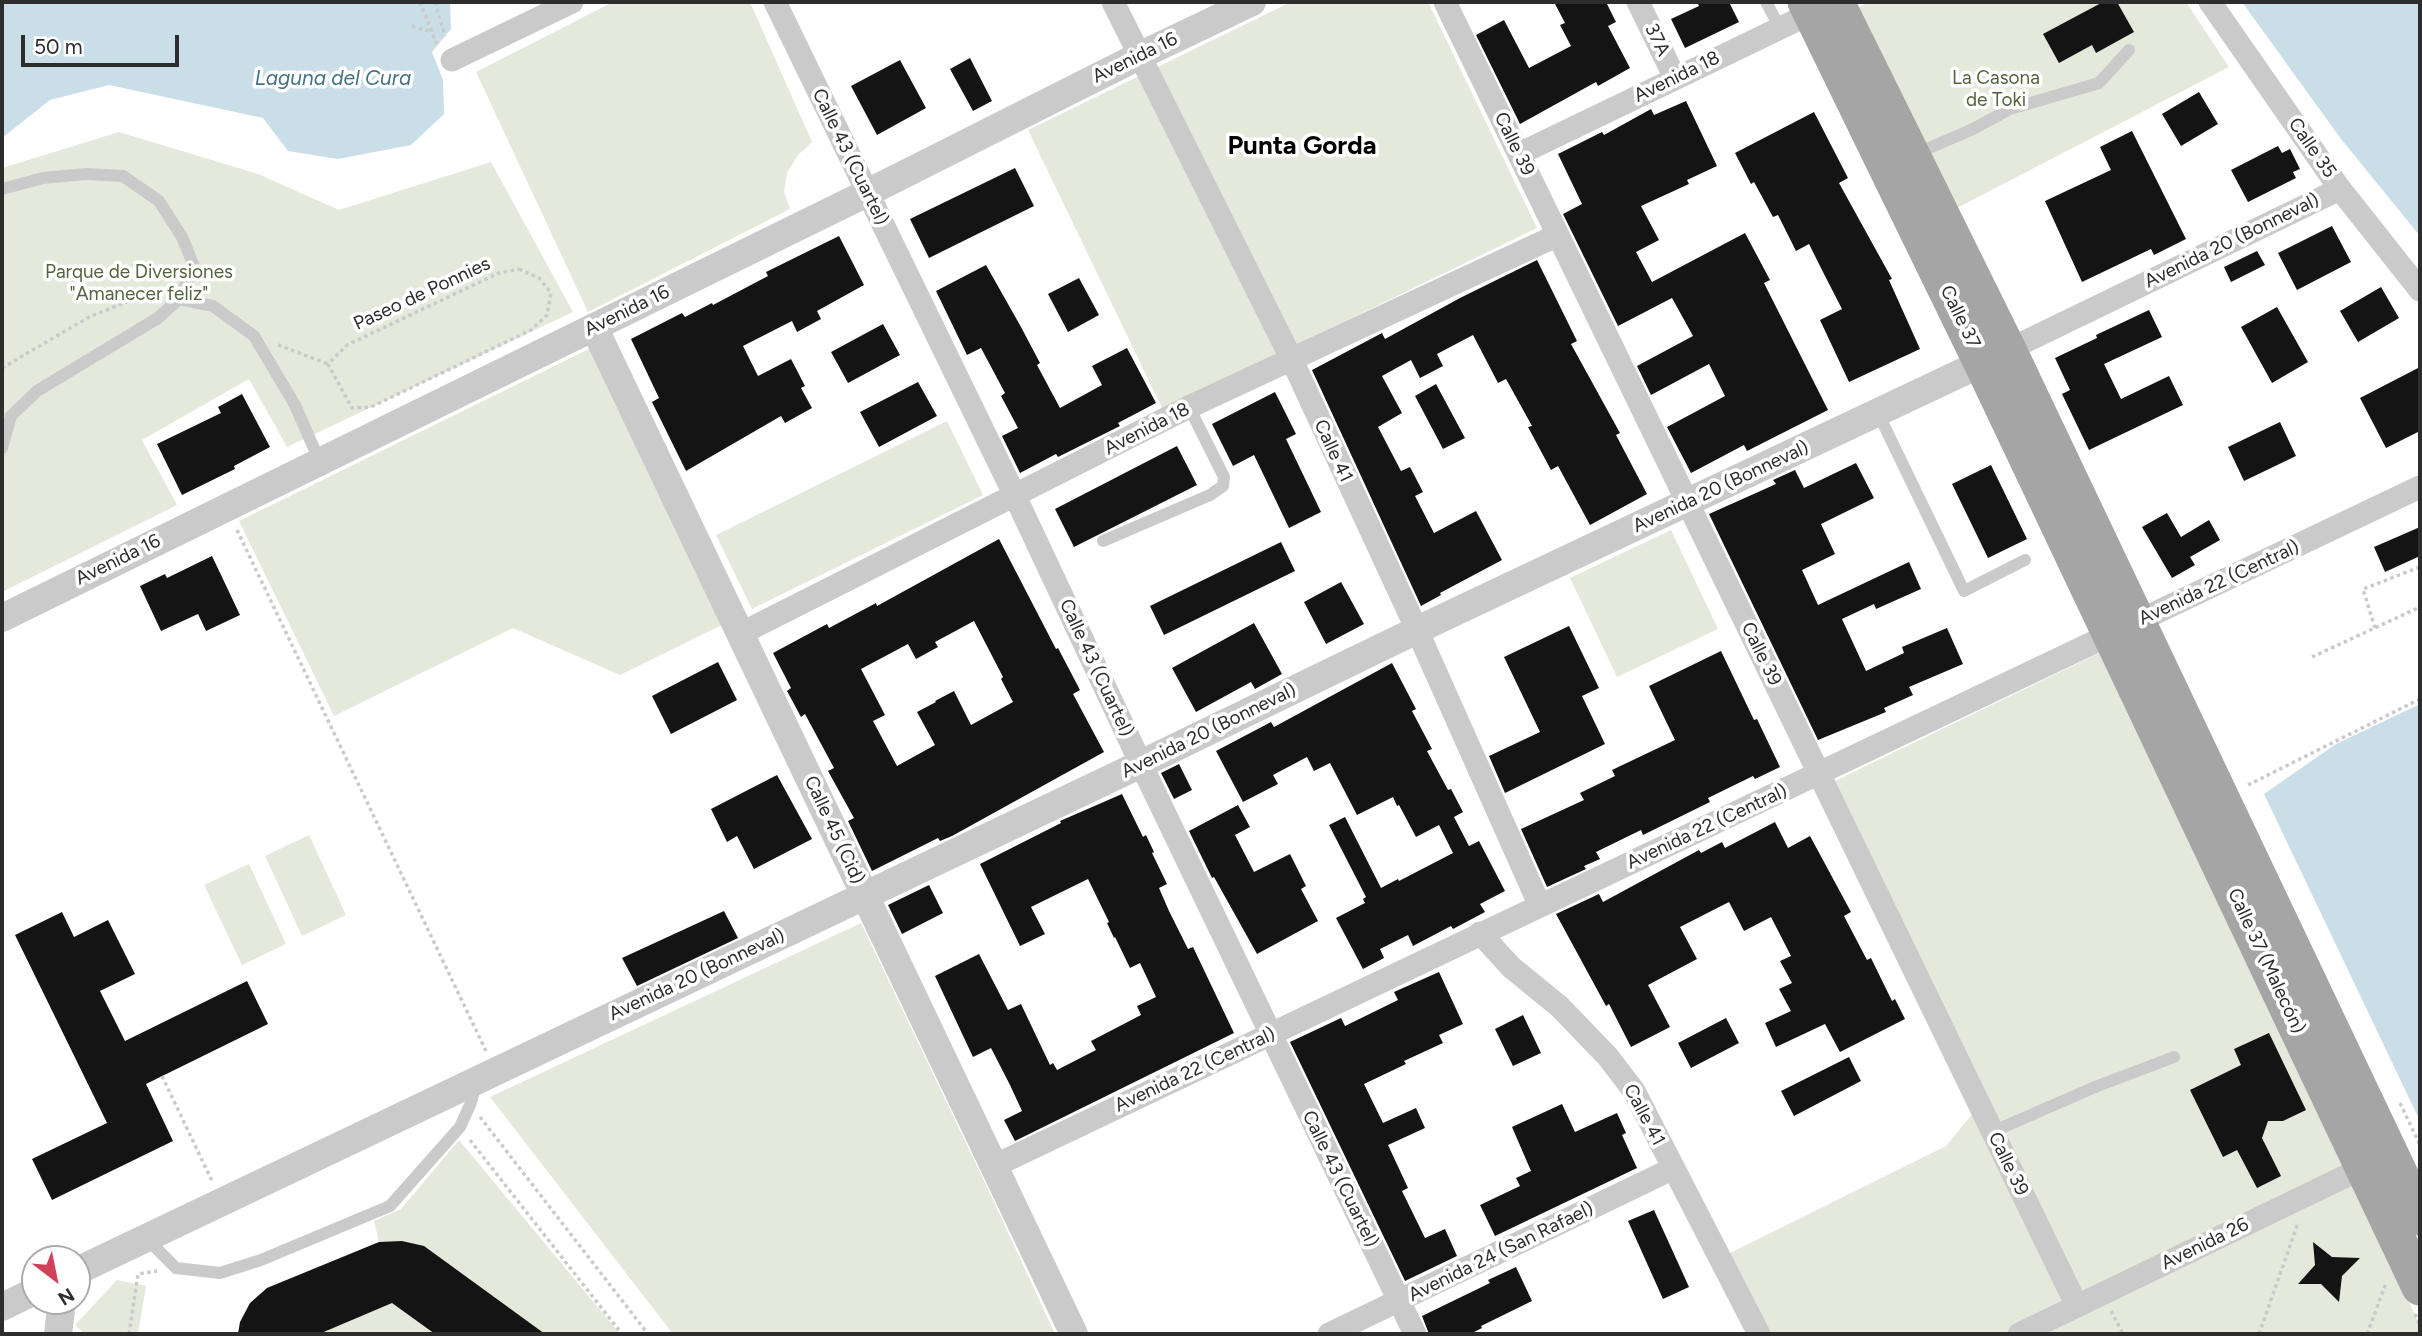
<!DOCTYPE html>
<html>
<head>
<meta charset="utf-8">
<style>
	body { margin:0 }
	#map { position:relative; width:2422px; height:1336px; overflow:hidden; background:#fff; font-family:Figtree,sans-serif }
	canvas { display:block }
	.frame { position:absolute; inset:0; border:4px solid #2d2d2d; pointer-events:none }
	.north { position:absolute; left:21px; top:1245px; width:70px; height:70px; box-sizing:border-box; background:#fff; border:2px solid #ababab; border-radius:50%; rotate:148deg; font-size:19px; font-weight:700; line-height:28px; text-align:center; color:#2d2d2d }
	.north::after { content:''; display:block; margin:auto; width:24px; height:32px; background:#d1425a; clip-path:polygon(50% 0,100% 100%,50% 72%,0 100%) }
	.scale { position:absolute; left:21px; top:35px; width:158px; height:32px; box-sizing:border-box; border:4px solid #2d2d2d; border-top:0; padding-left:9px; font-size:21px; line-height:24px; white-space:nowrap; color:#2d2d2d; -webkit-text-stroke:5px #fff; paint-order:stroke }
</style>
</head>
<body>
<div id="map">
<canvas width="2422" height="1336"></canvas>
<div class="frame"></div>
<div class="north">N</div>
<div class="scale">50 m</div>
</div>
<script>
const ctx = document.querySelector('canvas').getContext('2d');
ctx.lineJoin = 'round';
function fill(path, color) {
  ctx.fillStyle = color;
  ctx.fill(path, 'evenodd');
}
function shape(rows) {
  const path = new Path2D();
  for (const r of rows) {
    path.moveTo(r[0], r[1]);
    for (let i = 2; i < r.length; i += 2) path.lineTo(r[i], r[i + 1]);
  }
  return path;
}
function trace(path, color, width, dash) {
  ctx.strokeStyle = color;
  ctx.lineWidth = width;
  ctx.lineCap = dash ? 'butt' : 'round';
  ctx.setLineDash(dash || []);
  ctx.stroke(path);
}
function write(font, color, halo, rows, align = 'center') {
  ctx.font = font + ' Figtree,sans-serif';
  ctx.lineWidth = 7;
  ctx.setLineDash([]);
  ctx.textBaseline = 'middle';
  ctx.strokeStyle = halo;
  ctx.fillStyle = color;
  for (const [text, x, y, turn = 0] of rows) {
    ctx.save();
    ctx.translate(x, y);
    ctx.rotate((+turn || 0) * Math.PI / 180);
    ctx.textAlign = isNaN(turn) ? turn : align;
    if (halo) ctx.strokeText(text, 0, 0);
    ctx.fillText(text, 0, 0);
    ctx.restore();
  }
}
fill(shape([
	[613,2,750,2,812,142,798,155,787,173,784,192,790,209,588,312,476,72],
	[1291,2,1428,2,1537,228,1163,410,1028,130],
	[1870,2,2186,2,2229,67,1957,208,1859,7],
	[119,132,258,174,339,210,491,162,573,312,287,447,249,379,142,440,177,505,2,592,2,168],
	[593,347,728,622,620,675,513,628,334,716,239,521],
	[947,421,983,495,752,609,716,535],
	[1671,530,1718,629,1617,677,1570,578],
	[2101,652,2251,973,2351,1174,2420,1326,2420,1334,1770,1334,1730,1253,1946,1146,1984,1100,1835,781],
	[309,835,346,915,302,936,265,856],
	[249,864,286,944,242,965,204,885],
	[861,923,987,1187,1055,1334,673,1334,490,1097],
	[459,1140,620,1334,238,1334,240,1322,250,1303,267,1288,379,1242,374,1221,401,1209],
	[117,1280,146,1286,138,1334,85,1334,75,1325]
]), '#e4e9dc');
fill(shape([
	[2,2,450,2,451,29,432,52,443,80,444,114,411,145,338,159,288,151,263,118,109,85,50,100,2,138],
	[2242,2,2420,2,2420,236,2341,139],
	[2420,704,2420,1121,2264,794,2336,744]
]), '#cadee7');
fill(shape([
	[1554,2,1606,2,1616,22,1608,26,1630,68,1598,86,1596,82,1520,124,1476,35,1504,20,1529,68,1571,46,1560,25,1565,23],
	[1697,2,1729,2,1739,22,1685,48,1671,19,1699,6],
	[2103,2,2117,2,2134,32,2096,53,2092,45,2059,63,2043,34],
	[970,58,992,101,973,111,950,69],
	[900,60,926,108,877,135,851,86],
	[2199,92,2218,124,2181,146,2162,114],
	[1686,101,1717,166,1687,180,1689,184,1641,206,1659,240,1636,252,1652,282,1745,233,1770,280,1764,283,1828,410,1747,451,1744,445,1691,473,1667,427,1725,396,1709,364,1651,395,1637,366,1693,336,1672,298,1618,326,1563,214,1582,204,1558,154,1602,132,1604,135,1651,109,1654,115],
	[1814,112,1848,178,1839,183,1892,279,1889,280,1920,349,1849,382,1820,320,1842,309,1824,274,1809,244,1796,251,1778,215,1773,217,1754,182,1751,184,1735,153],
	[2132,131,2186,239,2154,255,2151,249,2082,282,2045,201,2111,170,2100,147],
	[2278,146,2282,153,2290,149,2300,169,2293,172,2296,178,2248,202,2231,170],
	[1015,168,1034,206,929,258,910,219],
	[2332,226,2351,262,2297,290,2278,253],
	[839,236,864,285,817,311,821,319,797,332,792,321,743,346,758,376,791,359,805,386,801,388,812,408,785,423,781,416,686,471,652,402,659,398,631,339,682,313,685,317,712,303,713,305,768,276,766,272],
	[2257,251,2265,265,2231,282,2224,267],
	[1537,260,1577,341,1571,344,1620,433,1616,435,1647,494,1590,525,1558,466,1551,470,1528,427,1532,426,1506,379,1498,383,1473,335,1437,354,1443,366,1420,378,1411,360,1382,376,1402,413,1378,427,1401,471,1410,467,1423,492,1415,496,1434,533,1476,511,1502,560,1440,593,1441,595,1421,606,1312,370,1382,333,1385,339,1460,298],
	[986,265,1021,327,1040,363,1037,365,1060,408,1102,385,1092,366,1127,348,1156,403,1118,423,1120,426,1058,457,1056,454,1020,473,1002,436,1018,428,1001,396,1005,393,981,348,967,355,936,291],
	[1079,278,1099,315,1068,332,1048,294],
	[2381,287,2399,318,2358,342,2340,311],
	[2277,307,2308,362,2272,383,2241,327],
	[2149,310,2162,337,2104,364,2121,399,2169,376,2183,405,2089,450,2062,394,2070,390,2055,358,2097,338,2096,335],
	[883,324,900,355,848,383,831,352],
	[2420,367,2420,431,2386,448,2360,398],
	[918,382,937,416,879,447,860,412],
	[1436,384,1465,438,1443,449,1415,396],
	[1275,392,1296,434,1286,439,1321,512,1289,528,1254,455,1233,466,1212,424],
	[242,394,270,447,234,466,235,469,182,495,157,444,221,413,218,407],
	[2280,422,2296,456,2244,481,2228,447],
	[1177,446,1197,485,1074,547,1055,509],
	[1856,463,1874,498,1821,524,1835,554,1802,570,1818,605,1909,562,1921,589,1876,609,1874,604,1842,619,1866,671,1904,653,1902,647,1947,628,1963,664,1909,687,1913,695,1884,708,1886,712,1818,740,1709,514,1776,484,1773,480,1795,470,1804,488],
	[1991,465,2027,539,1988,558,1952,484],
	[2167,513,2181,537,2209,520,2220,540,2190,557,2195,565,2172,578,2142,527],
	[2420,527,2420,556,2385,572,2374,547],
	[999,539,1056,649,1058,648,1080,690,1073,694,1104,752,952,836,940,841,938,838,872,871,848,821,854,818,828,771,834,768,805,714,801,717,787,691,791,688,773,653,827,624,829,628,876,603,877,606],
	[974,621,1003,677,1001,679,1013,702,971,725,954,691,935,701,936,702,917,712,935,745,897,766,873,721,885,715,861,669,908,644,916,659,938,647,935,642],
	[1281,542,1295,571,1164,635,1150,606],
	[212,556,240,615,206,631,198,614,161,631,140,586,165,574,167,578],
	[1341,582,1364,624,1326,644,1304,602],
	[1254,623,1282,674,1255,689,1251,682,1196,712,1172,668],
	[1569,626,1599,688,1582,696,1605,744,1505,793,1489,756,1540,732,1504,657],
	[1721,651,1754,720,1757,719,1780,767,1755,779,1753,776,1708,798,1710,802,1643,835,1641,830,1596,852,1600,859,1584,866,1586,869,1547,887,1521,829,1584,800,1580,793,1615,776,1612,770,1675,740,1649,686],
	[718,662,737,700,671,734,652,696],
	[1392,663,1416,709,1412,711,1432,749,1427,751,1448,790,1451,789,1463,812,1454,817,1469,846,1479,841,1505,891,1480,904,1485,912,1453,929,1451,926,1413,946,1408,935,1380,949,1384,958,1363,969,1336,918,1365,903,1363,899,1366,897,1329,825,1345,817,1381,888,1398,879,1399,881,1453,853,1439,825,1416,837,1399,805,1397,806,1393,797,1357,815,1330,763,1314,771,1307,757,1273,775,1278,784,1243,802,1216,751,1271,722,1274,727],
	[1179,764,1192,790,1174,799,1161,773],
	[777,775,812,839,754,869,737,836,727,842,711,809],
	[1122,794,1143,837,1146,835,1154,852,1152,853,1167,884,1159,888,1169,911,1188,949,1193,947,1234,1033,1015,1141,1004,1120,1022,1111,1010,1085,991,1048,973,1057,935,976,979,954,1008,1010,1021,1004,1050,1065,1053,1063,1057,1070,1096,1050,1091,1041,1141,1015,1137,1006,1156,997,1140,963,1130,968,1115,937,1114,938,1107,923,1109,922,1088,879,1031,907,1045,934,1020,946,980,864,1061,823,1060,821],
	[1238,805,1250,827,1235,835,1254,872,1290,854,1306,886,1301,889,1318,921,1257,954,1214,877,1212,878,1189,831],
	[1775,822,1788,848,1810,836,1851,912,1844,916,1867,960,1871,958,1892,1001,1895,999,1905,1019,1840,1052,1825,1024,1776,1047,1765,1023,1791,1011,1779,989,1792,983,1780,961,1791,956,1771,917,1744,931,1729,902,1680,927,1697,959,1648,985,1670,1027,1631,1047,1609,1004,1606,1006,1556,914,1599,894,1603,902,1699,850,1701,853,1722,842,1725,848],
	[929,885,943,913,902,934,888,905],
	[724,911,738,938,637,986,622,958],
	[62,912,74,937,108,920,135,974,100,991,125,1041,247,981,268,1024,146,1084,173,1141,52,1200,32,1159,107,1123,15,935],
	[1439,972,1463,1024,1439,1035,1443,1043,1404,1061,1406,1064,1364,1084,1383,1123,1416,1108,1425,1128,1388,1145,1408,1188,1402,1191,1425,1238,1445,1229,1457,1256,1405,1281,1290,1042,1341,1018,1345,1026,1398,1000,1394,992],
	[1523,1015,1541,1053,1513,1066,1495,1029],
	[1726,1018,1739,1043,1691,1068,1678,1043],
	[2269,1033,2306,1110,2283,1121,2268,1121,2262,1138,2281,1176,2257,1188,2237,1150,2223,1157,2190,1090,2241,1065,2234,1049],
	[1849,1057,1861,1081,1794,1116,1781,1091],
	[1562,1104,1575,1132,1617,1113,1626,1133,1622,1135,1637,1168,1495,1236,1480,1205,1520,1186,1516,1178,1531,1171,1512,1127],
	[1654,1210,1689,1287,1663,1299,1628,1221],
	[402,1241,424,1246,545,1334,435,1334,392,1303,319,1334,238,1334,240,1322,250,1303,267,1288,379,1242],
	[2313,1242,2332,1257,2360,1258,2342,1276,2339,1302,2321,1284,2298,1284,2315,1265],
	[1516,1267,1532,1301,1481,1326,1482,1328,1470,1334,1429,1334,1422,1316,1490,1283,1488,1280]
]), '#141414');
trace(shape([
	[420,2,437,45],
	[435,2,445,36],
	[412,26,432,32],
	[519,269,539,278,551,293,547,315,531,330,371,407,352,408,328,364,347,345,499,273,519,269],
	[278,345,328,364],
	[2,368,89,317,149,293,160,295],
	[237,530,486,1051],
	[2375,628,2363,589,2420,567],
	[2312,657,2420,607],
	[2248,785,2420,699],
	[162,1076,212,1181],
	[2400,1103,2420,1145],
	[480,1117,648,1334],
	[470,1140,622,1334],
	[2111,1311,2123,1334],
	[2415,1314,2420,1326],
	[129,1334,138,1274,157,1271],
	[2259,1334,2298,1223],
	[2367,1334,2386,1283]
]), '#cacaca', 3.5, [3.5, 3.5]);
trace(shape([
	[1766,2,1780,28],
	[1915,154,1971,130,2010,109,2099,83,2129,50],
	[2,189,43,178,86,174,123,176,159,201,182,237,194,266,179,299,158,318,37,391,11,416,2,448],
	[179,299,213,306,254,336,295,405,320,462],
	[1878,413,1964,591,2025,560],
	[1103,541,1210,495,1223,486,1224,477,1189,407],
	[1992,1132,2095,1087,2174,1057],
	[146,1238,176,1268,220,1273,261,1260,390,1206,460,1127,470,1105,477,1082]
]), '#cacaca', 12);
trace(shape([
	[775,2,1015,496,1141,764,1415,1334],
	[1113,2,1291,358,1417,630,1540,906],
	[1445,2,2077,1306],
	[1638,2,1675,78],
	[2210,2,2340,189,2420,290],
	[452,60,572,2],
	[1519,154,1822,8],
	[2008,350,2340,189],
	[740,634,1189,407,1558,235],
	[1480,933,1511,967,1560,1007,1608,1057,1634,1091,1759,1334],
	[994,1166,2420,487],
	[1329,1334,1672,1169],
	[2019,1334,2375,1162]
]), '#cacaca', 23);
trace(shape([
	[594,327,1074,1334],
	[2,618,867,193,1141,55,1252,2],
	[77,1271,1141,764,1417,630,1999,355],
	[2,1307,35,1291],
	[58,1334,62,1301]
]), '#cacaca', 28);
trace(shape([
	[1806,2,1982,363,2420,1287],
	[1836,2,2008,350,2420,1217]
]), '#a5a5a5', 37);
write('19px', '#2d2d2d', '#fff', [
	["37A",1657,40,64],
	["Avenida 16",1135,58,-26],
	["Avenida 18",1677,77,-26],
	["Calle 39",1514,144,64],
	["Calle 35",2312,148,55],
	["Calle 43 (Cuartel)",850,157,64],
	["Avenida 20 (Bonneval)",2232,241,-26],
	["Paseo de Ponnies",422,294,-25],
	["Avenida 16",627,311,-26],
	["Calle 37",1960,317,64],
	["Avenida 18",1147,429,-27],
	["Calle 41",1333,451,65],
	["Avenida 20 (Bonneval)",1721,487,-25],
	["Avenida 16",118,560,-26],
	["Avenida 22 (Central)",2219,583,-25],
	["Calle 39",1761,654,64],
	["Calle 43 (Cuartel)",1096,668,65],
	["Avenida 20 (Bonneval)",1209,731,-26],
	["Avenida 22 (Central)",1707,827,-25],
	["Calle 45 (Cid)",834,830,65],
	["Calle 37 (Malecón)",2266,961,65],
	["Avenida 20 (Bonneval)",697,975,-25],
	["Avenida 22 (Central)",1195,1070,-25],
	["Calle 41",1644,1115,62],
	["Calle 39",2008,1164,64],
	["Calle 43 (Cuartel)",1340,1179,64],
	["Avenida 26",2205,1244,-26],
	["Avenida 24 (San Rafael)",1501,1252,-26]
]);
write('19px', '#54633f', '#fff', [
	["La Casona",1996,78],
	["de Toki",1996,100],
	["Parque de Diversiones",139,272],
	["\"Amanecer feliz\"",139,294]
]);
write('italic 21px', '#447285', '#fff', [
	["Laguna del Cura",333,79]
]);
write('bold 26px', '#000', '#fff', [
	["Punta Gorda",1302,146]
]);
</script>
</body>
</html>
